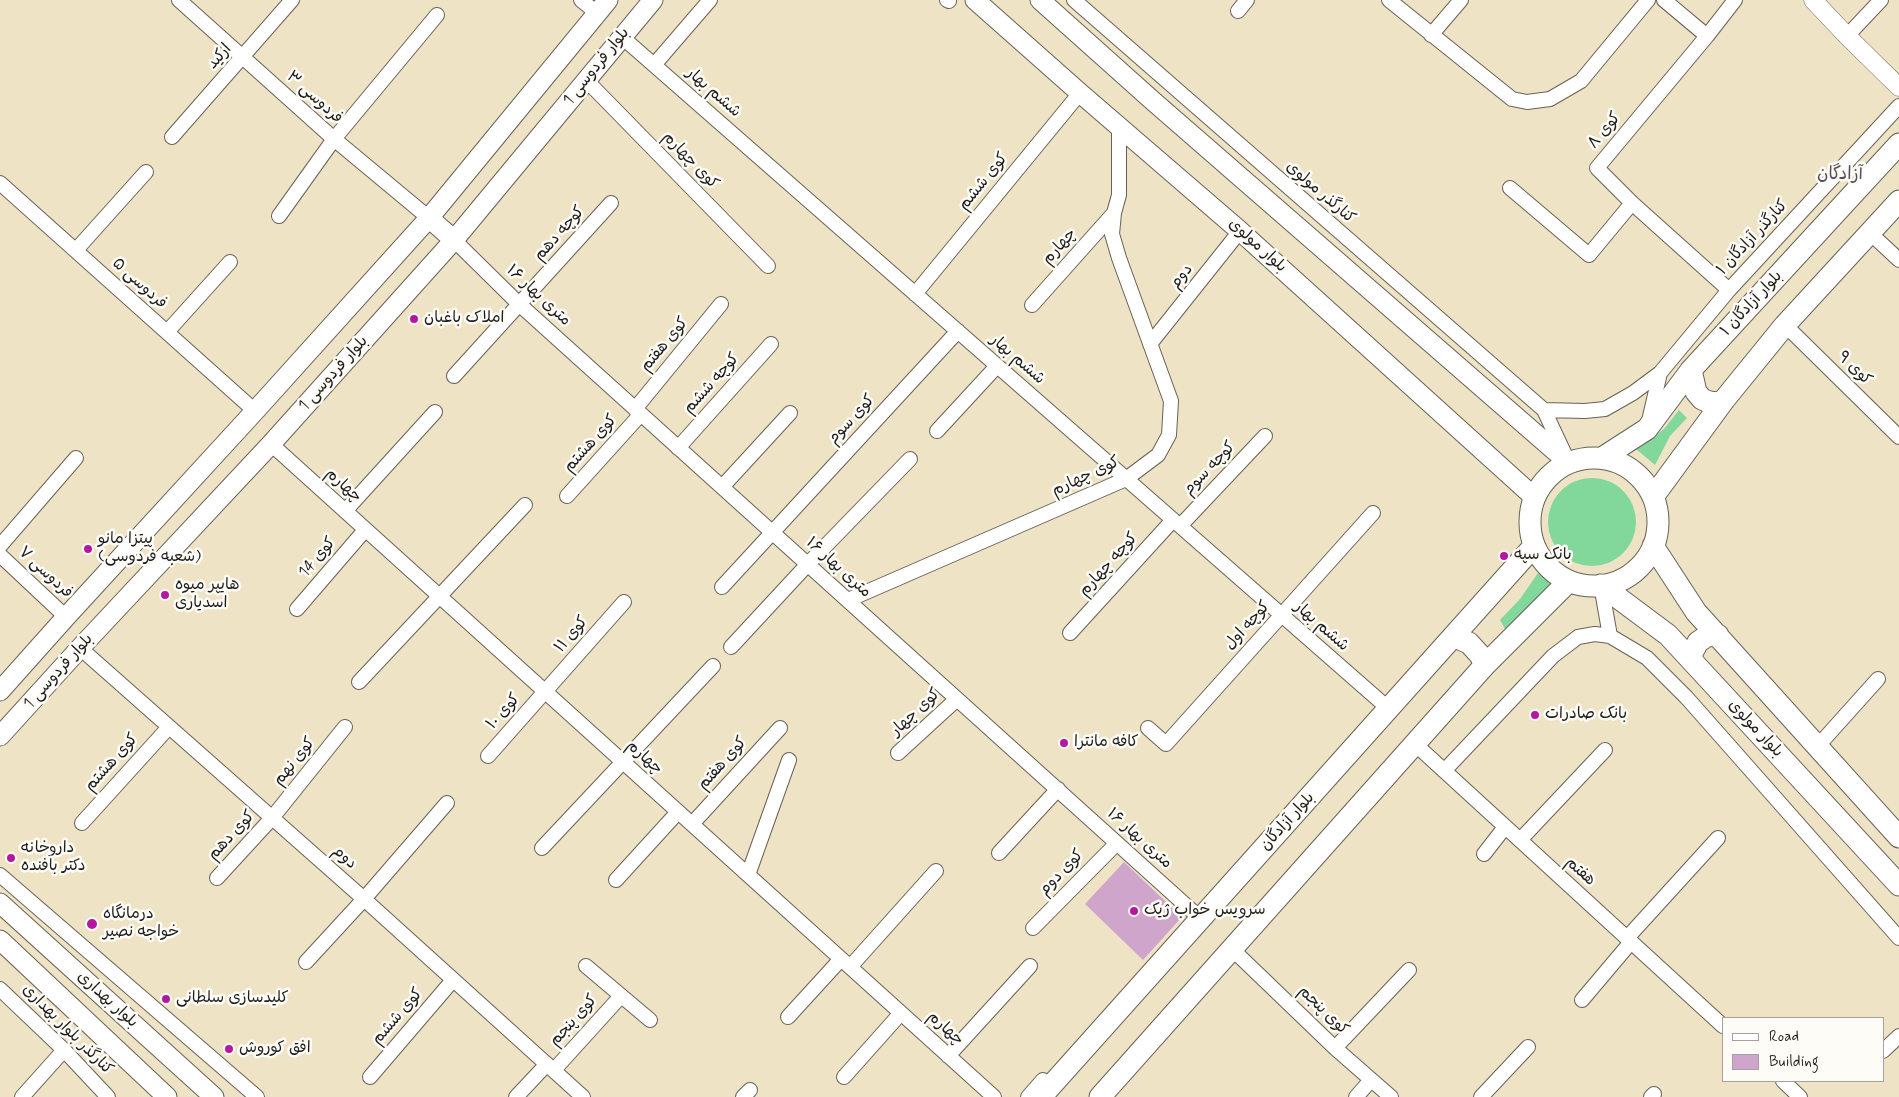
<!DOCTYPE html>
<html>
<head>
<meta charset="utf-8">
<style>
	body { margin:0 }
	#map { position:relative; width:1899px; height:1097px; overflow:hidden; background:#efe3c5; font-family:Mynerve,sans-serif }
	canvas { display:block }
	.legend { position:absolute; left:1722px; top:1017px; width:162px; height:65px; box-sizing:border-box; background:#fdfcf7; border:1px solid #a3a29f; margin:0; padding:6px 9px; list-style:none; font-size:15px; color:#1c1c1c }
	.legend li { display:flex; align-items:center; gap:10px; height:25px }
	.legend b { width:25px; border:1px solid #a3a29f }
</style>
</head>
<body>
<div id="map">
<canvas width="1899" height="1097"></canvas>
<ul class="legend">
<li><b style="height:6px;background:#fff"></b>Road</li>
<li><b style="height:14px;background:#cfa5cc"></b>Building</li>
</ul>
</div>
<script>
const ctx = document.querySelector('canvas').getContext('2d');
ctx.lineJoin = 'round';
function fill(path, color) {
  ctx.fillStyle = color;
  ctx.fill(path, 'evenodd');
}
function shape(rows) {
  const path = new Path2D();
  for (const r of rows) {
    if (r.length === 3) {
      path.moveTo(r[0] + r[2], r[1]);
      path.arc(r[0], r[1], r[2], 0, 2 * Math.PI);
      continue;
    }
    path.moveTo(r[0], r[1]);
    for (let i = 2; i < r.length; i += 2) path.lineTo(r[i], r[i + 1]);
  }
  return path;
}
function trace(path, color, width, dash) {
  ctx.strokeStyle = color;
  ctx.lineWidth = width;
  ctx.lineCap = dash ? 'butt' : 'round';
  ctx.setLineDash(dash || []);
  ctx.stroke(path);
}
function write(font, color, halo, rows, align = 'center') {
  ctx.font = font + ' Mynerve,"Playpen Sans Arabic",sans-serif';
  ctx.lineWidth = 5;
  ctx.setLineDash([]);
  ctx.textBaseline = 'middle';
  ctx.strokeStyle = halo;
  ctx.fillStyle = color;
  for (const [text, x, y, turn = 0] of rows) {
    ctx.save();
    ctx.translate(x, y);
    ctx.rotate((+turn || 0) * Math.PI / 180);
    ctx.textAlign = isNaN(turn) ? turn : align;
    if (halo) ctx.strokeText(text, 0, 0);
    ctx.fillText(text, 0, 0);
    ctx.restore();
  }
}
fill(shape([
	[1679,410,1687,418,1670,436,1655,465,1636,449,1664,429],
	[1592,522,44],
	[1538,573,1552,584,1505,629,1500,620,1520,599]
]), '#82d89b');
fill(shape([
	[1124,862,1182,917,1143,960,1085,904]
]), '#cfa5cc');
const minor = shape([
	[179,0,334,139,429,218],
	[581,0,597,13],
	[947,0,949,1],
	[1074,0,1544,410,1585,411,1605,409,1633,393,1660,373,1729,290,1899,106],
	[1389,0,1512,99,1527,102,1550,99,1581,81,1648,0],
	[1664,0,1707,36],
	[1238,11,1247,0],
	[1431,35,1461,0],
	[1847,36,1881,0],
	[622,37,1389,709],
	[654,65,710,0],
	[587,81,768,266],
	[172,137,292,0],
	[0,183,255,411],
	[1510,188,1589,255,1632,203],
	[279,216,334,139,437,15],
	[1870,233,1899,260],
	[454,240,519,304,1201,919],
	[76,250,146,172],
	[1729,290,1632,203,1597,168,1707,36,1735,0],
	[915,294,1080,93],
	[1032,305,1114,213],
	[1785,325,1899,437],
	[167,332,230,262],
	[1150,344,1240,231],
	[454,376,611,203],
	[635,409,721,304],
	[1544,410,1566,457],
	[1649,421,1660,373],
	[937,431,997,366],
	[271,444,994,1097],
	[678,448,771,344],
	[722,487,790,413],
	[567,496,641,414],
	[345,511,435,412],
	[1180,526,1265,436],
	[0,546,76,458],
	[0,555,66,617],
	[1601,585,1610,636],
	[722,587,958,331],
	[848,600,1126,479,1158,455,1169,435,1171,401,1119,258,1112,234,1114,213,1119,195,1119,126],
	[297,609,365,530],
	[1070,633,1173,520],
	[731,647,807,565,910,459],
	[80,648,364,899,583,1097],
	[359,682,525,505],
	[1148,728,1166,744,1373,513],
	[1415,744,1723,1026],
	[1817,747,1878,679],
	[898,753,957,699],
	[488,756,624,602],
	[1444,771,1553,656,1578,637,1595,634,1610,636,1647,658,1687,698,1899,938],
	[82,823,169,727],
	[692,824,780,728],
	[1520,840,1605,750],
	[542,848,713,666],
	[999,853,1058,789],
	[1484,854,1505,827],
	[0,875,257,1097],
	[748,875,789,760],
	[217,878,272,818,345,727],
	[616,880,678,812],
	[1033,928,1117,843],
	[1627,938,1718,838],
	[1232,949,1335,1048,1391,1097],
	[306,962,364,899,447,803],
	[586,966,650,1020],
	[850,967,936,871],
	[0,989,64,1050,108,1097],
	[1582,1000,1631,942],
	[788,1017,841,959],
	[1335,1048,1409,970],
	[1883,1051,1899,1036],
	[948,1056,1030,966],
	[554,1070,621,996],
	[370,1077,453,980],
	[844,1077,901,1013],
	[1783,1081,1800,1097],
	[22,1097,64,1050],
	[516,1097,547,1064],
	[743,1097,750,1090],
	[1028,1097,1043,1080],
	[1356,1097,1371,1080],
	[1481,1097,1528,1047],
	[1651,1097,1654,1094]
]);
const tertiary = shape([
	[1813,0,1847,36,1899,87]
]);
const secondary = shape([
	[975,0,1080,93,1240,231,1534,497],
	[1040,0,1153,101,1569,463],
	[429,218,454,240],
	[0,691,66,617,255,411,429,218,608,0],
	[0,736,80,648,271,444,454,240,653,0],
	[0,903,214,1097],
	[0,940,167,1097]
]);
const primary = shape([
	[1691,370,1696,392,1702,399,1709,402,1718,403,1724,400],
	[1602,458,1647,429,1691,370,1899,144],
	[1594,522,64],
	[1653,497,1724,400,1785,325,1899,201],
	[1653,546,1696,612,1899,837],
	[1601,585,1668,635,1899,885],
	[1455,637,1469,643,1480,655,1485,665],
	[1692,660,1692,653,1698,642,1707,636,1718,635],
	[1041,1097,1534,546],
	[1100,1097,1485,665,1569,581]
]);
trace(minor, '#666257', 16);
trace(tertiary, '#666257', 19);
trace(secondary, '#666257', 21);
trace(primary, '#666257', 23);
trace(minor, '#fff', 14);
trace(tertiary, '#fff', 18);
trace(secondary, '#fff', 19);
trace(primary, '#fff', 21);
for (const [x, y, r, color] of [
	[414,319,5,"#b5179e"],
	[88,549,5,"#b5179e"],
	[1504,556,5,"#b5179e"],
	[165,595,5,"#b5179e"],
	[1535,715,5,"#b5179e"],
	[1064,743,5,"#b5179e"],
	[11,858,5,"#b5179e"],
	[1134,911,5,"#b5179e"],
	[92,924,6,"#b5179e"],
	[166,999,5,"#b5179e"],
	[229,1049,5,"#b5179e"]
]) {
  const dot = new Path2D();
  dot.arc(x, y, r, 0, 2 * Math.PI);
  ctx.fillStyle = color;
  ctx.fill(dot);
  trace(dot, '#fdfcf7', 2);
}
write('16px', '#1c1c1c', '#fdfcf7', [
	["ارکید",220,57,-48],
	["بلوار فردوسی 1",597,67,-51],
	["ششم بهار",713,93,41],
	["فردوسی ۳",314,98,42],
	["کوی ۸",1605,131,-50],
	["کوی چهارم",690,161,46],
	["کوی ششم",984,182,-51],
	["کنارگذر مولوی",1320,193,41],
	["کوچه دهم",560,234,-48],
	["کنارگذر آزادگان ۱",1753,238,-47],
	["بلوار مولوی",1257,246,42],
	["چهارم",1060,247,-48],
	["دوم",1182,277,-51],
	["فردوسی ۵",139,284,42],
	["۱۶ متری بهار",538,296,43],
	["بلوار آزادگان ۱",1752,304,-47],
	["کوی هفتم",665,345,-50],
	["ششم بهار",1017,360,41],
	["کوی ۹",1854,369,44],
	["بلوار فردوسی 1",334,374,-48],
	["کوچه ششم",712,384,-48],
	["کوی سوم",852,420,-47],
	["کوی هشتم",591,444,-48],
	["کوچه سوم",1210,469,-46],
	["کوی چهارم",1086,477,-25],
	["چهارم",343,486,42],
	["کوی 14",318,558,-49],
	["کوچه چهارم",1109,565,-48],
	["۱۶ متری بهار",838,568,42],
	["فردوسی ۷",45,573,43],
	["کوچه اول",1248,626,-48],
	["ششم بهار",1321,627,41],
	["کوی ۱۱",572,635,-49],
	["بلوار فردوسی 1",59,672,-48],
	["کوی ۱۰",504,712,-48],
	["کوی چهار",916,713,-43],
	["بلوار مولوی",1755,729,47],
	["چهارم",644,758,42],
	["کوی نهم",295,762,-51],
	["کوی هشتم",112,763,-48],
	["کوی هفتم",723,764,-48],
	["بلوار آزادگان",1288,822,-48],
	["کوی دهم",232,836,-47],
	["۱۶ متری بهار",1139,839,42],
	["دوم",344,858,42],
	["هفتم",1580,872,42],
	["کوی دوم",1062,873,-46],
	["بلوار بهداری",107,1000,42],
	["کوی پنجم",1323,1011,44],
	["کوی ششم",398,1017,-49],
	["کوی پنجم",574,1021,-48],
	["چهارم",945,1029,42],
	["کنارگذر بلوار بهداری",67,1030,45]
]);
write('16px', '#1c1c1c', '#fdfcf7', [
	["املاک باغبان",424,319],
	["پیتزا مانو",98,540],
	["(شعبه فردوسی)",98,558],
	["بانک سپه",1514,556],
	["هایپر میوه",175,586],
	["اسدیاری",175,604],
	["بانک صادرات",1545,715],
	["کافه مانترا",1074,743],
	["داروخانه",21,849],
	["دکتر بافنده",21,867],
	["سرویس خواب ژیک",1144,911],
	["درمانگاه",103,915],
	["خواجه نصیر",103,933],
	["کلیدسازی سلطانی",176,999],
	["افق کوروش",239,1049]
], 'left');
write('18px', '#5b4c5a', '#fdfcf7', [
	["آزادگان",1840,175]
]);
</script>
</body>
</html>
